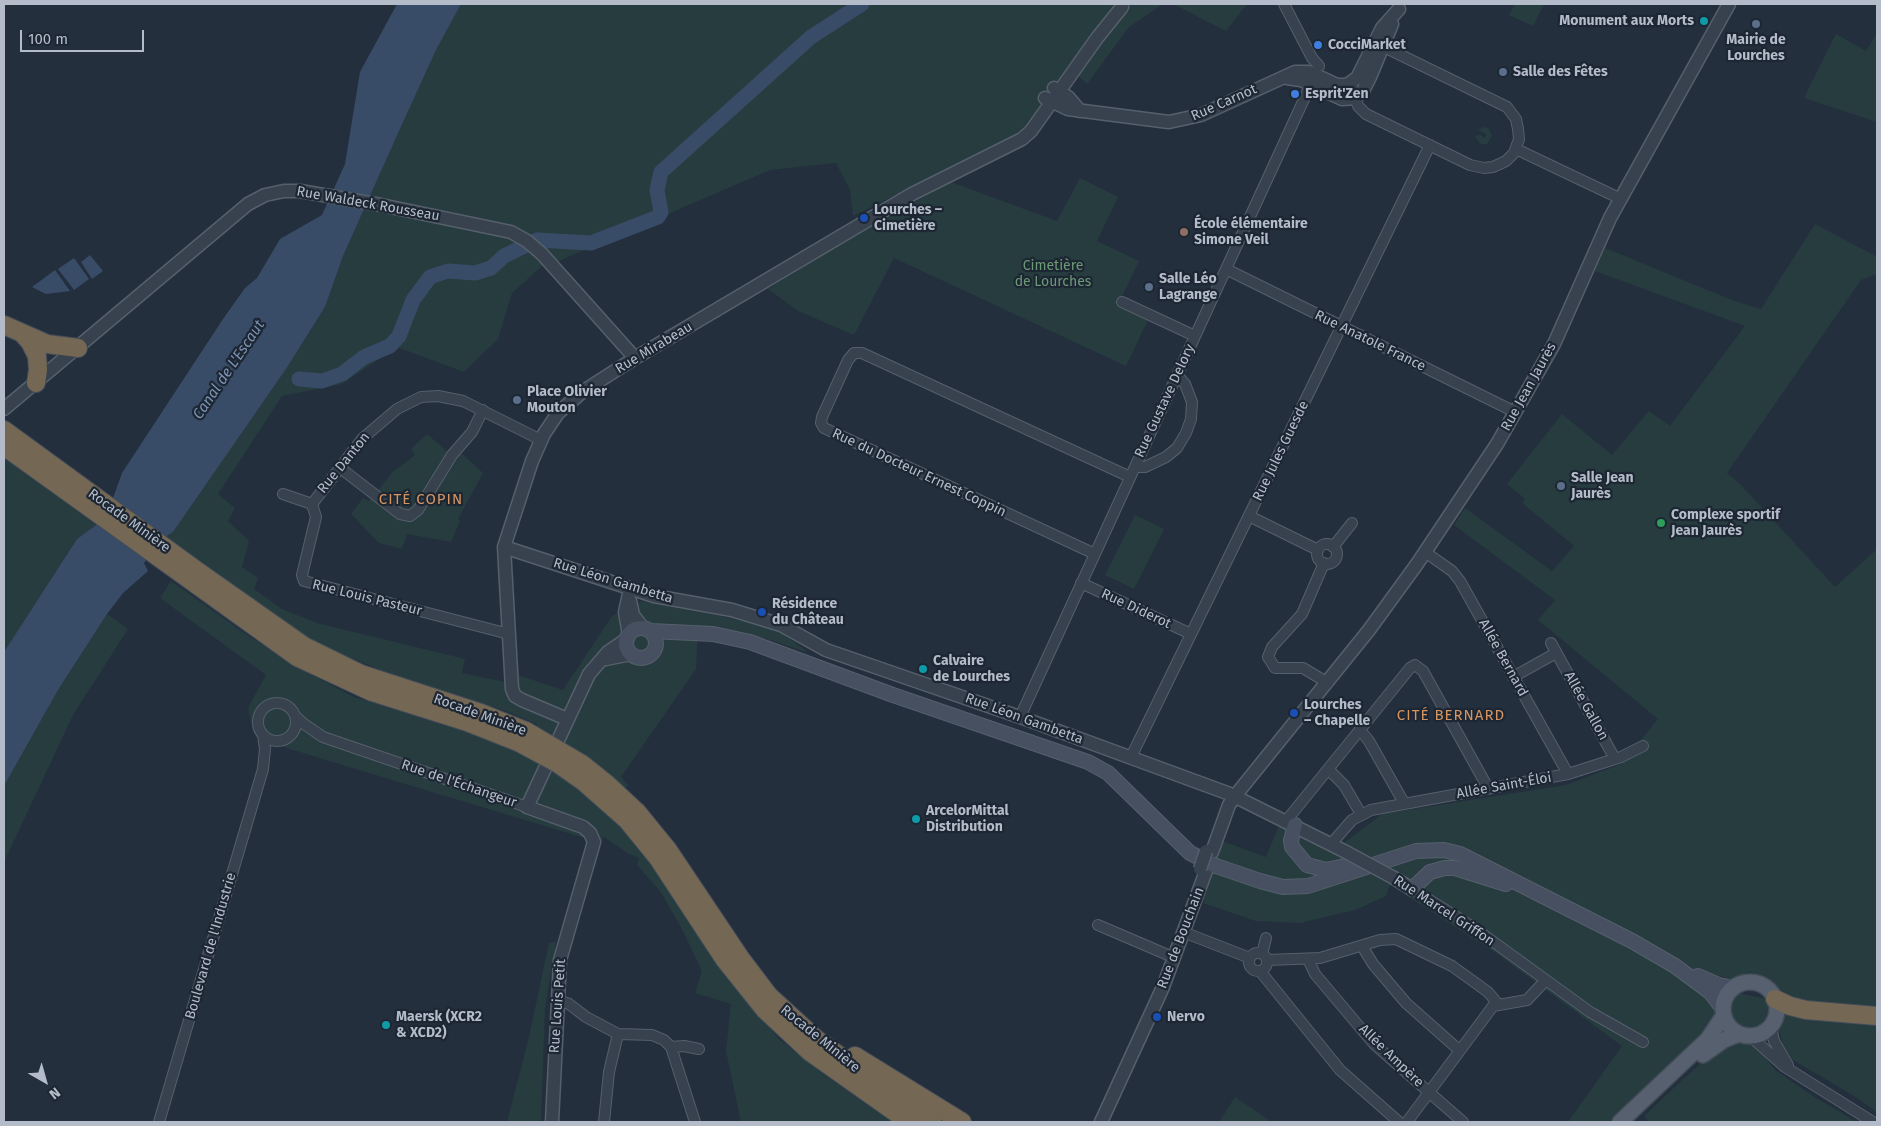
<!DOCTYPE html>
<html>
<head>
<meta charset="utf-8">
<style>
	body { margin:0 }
	#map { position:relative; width:1881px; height:1126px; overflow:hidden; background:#242f3e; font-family:"Fira Sans",sans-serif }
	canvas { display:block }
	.frame { position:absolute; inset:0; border:5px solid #b4bcc9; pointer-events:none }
	.north { position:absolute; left:20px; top:1056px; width:50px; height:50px; -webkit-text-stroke:4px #1d2633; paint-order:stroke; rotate:142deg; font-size:14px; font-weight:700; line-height:20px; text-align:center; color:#b4bcc9 }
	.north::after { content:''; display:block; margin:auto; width:18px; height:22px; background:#b4bcc9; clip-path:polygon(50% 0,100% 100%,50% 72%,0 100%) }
	.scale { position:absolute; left:20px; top:30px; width:124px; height:22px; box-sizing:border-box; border:2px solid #b4bcc9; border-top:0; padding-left:6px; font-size:15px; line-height:18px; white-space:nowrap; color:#b4bcc9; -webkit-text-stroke:4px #1d2633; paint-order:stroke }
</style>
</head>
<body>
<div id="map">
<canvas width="1881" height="1126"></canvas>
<div class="frame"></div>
<div class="north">N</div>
<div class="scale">100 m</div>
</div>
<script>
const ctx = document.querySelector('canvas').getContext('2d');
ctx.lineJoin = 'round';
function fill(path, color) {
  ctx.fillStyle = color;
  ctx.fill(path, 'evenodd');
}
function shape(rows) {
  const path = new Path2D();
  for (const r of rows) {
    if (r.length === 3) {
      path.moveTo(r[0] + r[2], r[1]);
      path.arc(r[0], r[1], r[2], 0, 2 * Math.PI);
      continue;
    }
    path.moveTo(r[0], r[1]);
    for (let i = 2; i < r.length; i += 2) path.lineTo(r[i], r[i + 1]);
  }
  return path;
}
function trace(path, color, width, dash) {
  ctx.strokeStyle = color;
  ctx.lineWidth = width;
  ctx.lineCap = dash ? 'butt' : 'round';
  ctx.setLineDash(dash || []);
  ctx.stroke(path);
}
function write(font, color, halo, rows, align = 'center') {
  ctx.font = font + ' "Fira Sans",sans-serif';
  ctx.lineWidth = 4.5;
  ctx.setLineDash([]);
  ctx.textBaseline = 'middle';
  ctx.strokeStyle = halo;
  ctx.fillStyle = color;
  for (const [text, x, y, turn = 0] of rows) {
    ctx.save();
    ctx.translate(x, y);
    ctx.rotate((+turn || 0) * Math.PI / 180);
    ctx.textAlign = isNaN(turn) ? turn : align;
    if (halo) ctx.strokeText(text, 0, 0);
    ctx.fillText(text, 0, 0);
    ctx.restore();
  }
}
fill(shape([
	[461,4,1163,4,1129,27,1087,84,1077,75,1042,120,1006,141,853,216,850,190,836,163,770,170,554,263,542,266,512,293,498,339,464,372,397,347,342,384,282,396,218,494,235,508,228,521,249,541,242,567,258,578,254,589,282,609,317,623,465,659,462,673,515,684,515,674,563,690,612,616,641,601,730,618,779,631,809,653,767,639,698,629,696,669,621,777,628,785,609,815,653,862,716,964,779,1039,820,1072,892,1122,741,1122,726,1051,731,1004,695,993,702,971,682,929,660,891,637,865,639,858,629,854,604,837,601,843,260,740,253,732,248,708,266,675,160,598,171,581,250,637,312,675,354,697,485,737,525,755,537,724,509,712,398,677,322,646,263,609,165,537,173,532,286,369,325,307,343,256,395,140,436,50],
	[1173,4,1247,4,1226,31],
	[1515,4,1544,4,1533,26,1509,15],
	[1877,33,1877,122,1804,98,1836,34,1866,51],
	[1484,127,1488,128,1492,136,1487,144,1480,144,1475,136,1480,135,1485,138,1486,134,1478,130],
	[1080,178,1118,197,1097,241,1139,261,1118,305,1148,320,1126,366,894,258,854,335,798,311,768,289,854,235,951,182,1057,221],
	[1815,224,1877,257,1877,274,1861,280,1727,473,1740,484,1835,587,1877,549,1877,1112,1854,1096,1793,1060,1783,1045,1779,1031,1783,1017,1783,997,1771,979,1749,972,1731,979,1712,974,1704,994,1717,1008,1717,1019,1699,1040,1657,1076,1613,1122,1568,1122,1622,1046,1496,953,1390,885,1386,896,1355,910,1300,923,1256,921,1203,903,1222,841,1266,857,1280,823,1332,852,1382,814,1566,785,1621,764,1658,719,1538,620,1555,600,1454,525,1465,508,1552,571,1574,546,1522,503,1525,499,1507,484,1562,414,1612,455,1649,411,1670,426,1745,326,1595,271,1605,248,1732,300,1761,309],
	[427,434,456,459,461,453,483,473,458,519,460,521,451,542,407,534,402,549,379,543,351,514,363,498,369,501,393,472,415,455,411,449],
	[4,458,96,525,77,539,4,652],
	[1135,515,1164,529,1134,589,1105,575],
	[107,614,128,629,73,715,4,862,4,786,58,690],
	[556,941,545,1008,541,1122,507,1122,529,1037,549,943],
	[1738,993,1767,999,1770,1014,1761,1026,1746,1029,1734,1021,1730,1006],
	[1744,1039,1753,1042,1775,1070,1813,1096,1857,1122,1649,1122,1644,1116,1683,1079,1714,1052],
	[1235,1097,1272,1122,1219,1122]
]), '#263c3f');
fill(shape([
	[397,4,461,4,436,50,395,140,343,256,325,307,286,369,173,532,162,539,144,563,148,571,123,593,107,614,58,690,4,786,4,652,77,539,96,525,112,501,122,473,223,319,245,288,257,278,280,239,322,215,345,164,360,72],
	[90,255,103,271,92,279,81,262],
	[74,258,89,279,74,290,58,269],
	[55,270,70,291,46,294,32,287]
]), '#394c67');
trace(shape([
	[299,379,322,381,342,374,364,357,390,346,399,336,413,300,430,277,448,271,475,273,491,268,504,256,537,240,591,243,658,217,661,212,657,190,661,172,811,37,862,4]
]), '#394c67', 15);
const minor = shape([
	[1284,4,1312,58,1319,66],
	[1351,83,1358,106,1366,114,1470,165,1484,168,1493,167,1506,161,1514,153,1519,139,1518,129,1516,119,1507,107,1378,44],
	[1516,149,1621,199],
	[1226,269,1515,412],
	[1122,302,1195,336],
	[339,467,400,514,410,516,418,510,452,455,472,432,483,410],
	[1135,467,1145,467,1166,457,1177,448,1186,433,1191,419,1192,402,1185,384,1177,375],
	[283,494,312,504,363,438,397,409,421,397,438,396,463,401,541,440],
	[312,504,316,517,302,575,304,581,509,634],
	[1249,516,1318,550],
	[1327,554,10],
	[1333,547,1352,523],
	[1425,552,1452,571,1460,581,1568,774],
	[1095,554,824,428,821,423,822,417,848,360,854,353,862,353,1130,477],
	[1324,563,1302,614,1272,647,1268,657,1275,668,1303,668,1328,683],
	[1081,583,1191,634],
	[1551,643,1615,759],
	[1513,677,1556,653],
	[277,722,19],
	[295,716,304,724,323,737,527,807],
	[1020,717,1311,84],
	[1360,730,1369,741,1404,803],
	[1131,757,1430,145],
	[1328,769,1344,785,1361,814],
	[1286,821,1410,668,1415,665,1423,671,1488,788],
	[1331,844,1352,820,1371,810,1568,774,1621,757,1643,746],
	[1412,889,1473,927,1590,1012,1643,1042],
	[1098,925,1175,958],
	[1183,932,1250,958],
	[1362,946,1373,964,1406,1003,1459,1050],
	[1258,962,9],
	[1262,954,1266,938],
	[1308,959,1315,974,1374,1044,1463,1122],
	[1267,960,1320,958,1380,940,1396,939,1452,966,1488,992,1498,1004],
	[1260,971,1340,1070,1399,1122],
	[558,1000,569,1004,586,1017,618,1034,652,1035,664,1040,671,1047,684,1046,699,1049],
	[1771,1026,1774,1041,1788,1065],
	[1750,1036,1785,1067,1873,1122],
	[671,1047,695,1122],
	[159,1122,263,769,265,749,263,735],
	[604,1122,609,1072,618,1034],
	[1407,1122,1493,1006,1527,1000,1546,980]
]);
const tertiary = shape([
	[1287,78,1301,80,1342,99,1355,98,1363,91,1370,77,1392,24],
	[1054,88,1068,97,1080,111],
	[1045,98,1068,109,1169,122,1201,115,1295,72,1309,72,1337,85,1347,85,1357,78,1382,28,1399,9],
	[4,409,248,204,265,195,284,191,300,191,381,205,511,232,527,241,542,254,635,358],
	[504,547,654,596,732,610,781,625,826,650,1020,717,1230,794,1346,852],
	[630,601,633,615,643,628],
	[629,635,625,612,630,589],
	[606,659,631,654],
	[567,719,522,700,515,696,512,689,504,547,532,461,544,434,558,413,582,392,635,358,912,194,1022,139,1031,131,1097,38,1122,7],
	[1212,852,1229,805,1235,796,1369,630,1417,564,1497,444,1554,344,1610,218,1729,4],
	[1394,878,1412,889],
	[552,1122,560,960,594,842,590,833,583,827,527,807,589,674,608,652,627,639],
	[1101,1122,1163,987,1206,871]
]);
const secondary = shape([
	[641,643,15],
	[651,631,713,634,750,642,893,695,1088,762,1108,773,1190,853,1216,866,1260,881,1283,887,1308,886,1416,851,1444,850,1460,854,1632,941,1675,966,1710,992,1723,1009],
	[1295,825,1291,840,1292,847,1307,865,1326,870,1350,865],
	[1412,889,1430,872,1445,868,1455,868,1506,884],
	[1698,976,1719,985,1734,988]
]);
const primary = shape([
	[1750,1009,27],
	[1703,1055,1724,1040,1739,1034],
	[1620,1122,1708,1039,1724,1015]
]);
const motorway = shape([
	[4,325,47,344,78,348],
	[22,333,30,342,37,356,38,370,36,383],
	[4,430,196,570,304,646,361,674,481,713,526,731],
	[4,446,297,657,372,692,467,722,520,743],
	[637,812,668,850,741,959,769,996,816,1039,932,1122],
	[627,820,658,858,725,960,765,1010,810,1052,909,1122],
	[1775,999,1790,1006,1806,1010,1877,1016],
	[855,1056,962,1122]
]);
trace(minor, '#565f6c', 12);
trace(tertiary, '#565f6c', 15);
trace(secondary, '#565f6c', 16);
trace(primary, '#414a57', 18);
trace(motorway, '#434c59', 20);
trace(minor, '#38414e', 10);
trace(tertiary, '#38414e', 12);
trace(secondary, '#465061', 14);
trace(primary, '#56606e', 15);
trace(motorway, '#746855', 18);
const tertiaryBridge = shape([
	[1346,852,1394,878],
	[1200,869,1206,851]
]);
const motorwayBridge = shape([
	[526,731,582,764,607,784,637,812],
	[520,743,557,763,584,782,627,820]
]);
trace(tertiaryBridge, '#565f6c', 15, []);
trace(motorwayBridge, '#434c59', 20, []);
trace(tertiaryBridge, '#38414e', 12);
trace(motorwayBridge, '#746855', 18);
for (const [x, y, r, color] of [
	[1704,21,5,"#0f9aa8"],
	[1756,24,5,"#5c6f8a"],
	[1318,45,5,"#3f7fe0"],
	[1503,72,5,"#5c6f8a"],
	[1295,94,5,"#3f7fe0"],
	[864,218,5,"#1a4fb4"],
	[1184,232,5,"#8d6e63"],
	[1149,287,5,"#5c6f8a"],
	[517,400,5,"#5c6f8a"],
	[1561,486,5,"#5c6f8a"],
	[1661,523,5,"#2e9e5b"],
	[762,612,5,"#1a4fb4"],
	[923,669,5,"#0f9aa8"],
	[1294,713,5,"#1a4fb4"],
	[916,819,5,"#0f9aa8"],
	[1157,1017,5,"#1a4fb4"],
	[386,1025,5,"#0f9aa8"]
]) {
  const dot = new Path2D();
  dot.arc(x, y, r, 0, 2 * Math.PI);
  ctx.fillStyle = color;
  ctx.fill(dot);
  trace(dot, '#1d2633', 2);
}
write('bold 14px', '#b4bcc9', '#1d2633', [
	["Monument aux Morts",1694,21,"right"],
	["Mairie de",1756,40,"center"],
	["Lourches",1756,56,"center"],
	["CocciMarket",1328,45],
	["Salle des Fêtes",1513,72],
	["Esprit'Zen",1305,94],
	["Lourches –",874,210],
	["Cimetière",874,226],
	["École élémentaire",1194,224],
	["Simone Veil",1194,240],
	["Salle Léo",1159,279],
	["Lagrange",1159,295],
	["Place Olivier",527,392],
	["Mouton",527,408],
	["Salle Jean",1571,478],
	["Jaurès",1571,494],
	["Complexe sportif",1671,515],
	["Jean Jaurès",1671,531],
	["Résidence",772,604],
	["du Château",772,620],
	["Calvaire",933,661],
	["de Lourches",933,677],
	["Lourches",1304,705],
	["– Chapelle",1304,721],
	["ArcelorMittal",926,811],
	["Distribution",926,827],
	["Maersk (XCR2",396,1017],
	["& XCD2)",396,1033],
	["Nervo",1167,1017]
], 'left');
write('14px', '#b4bcc9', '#1d2633', [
	["Rue Carnot",1224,103,-24],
	["Rue Waldeck Rousseau",368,204,10],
	["Rue Anatole France",1370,341,26],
	["Rue Mirabeau",654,348,-31],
	["Rue Jean Jaurès",1529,387,-61],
	["Rue Gustave Delory",1165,401,-65],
	["Rue Jules Guesde",1281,451,-64],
	["Rue Danton",344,463,-51],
	["Rue du Docteur Ernest Coppin",919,473,25],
	["Rocade Minière",129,521,36],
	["Rue Léon Gambetta",613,581,17],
	["Rue Louis Pasteur",367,598,14],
	["Rue Diderot",1136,609,25],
	["Allée Bernard",1503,658,61],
	["Allée Gallon",1586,706,61],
	["Rocade Minière",480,715,20],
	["Rue Léon Gambetta",1024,719,20],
	["Rue de l'Échangeur",459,784,19],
	["Allée Saint-Éloi",1504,786,-10],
	["Rue Marcel Griffon",1444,911,33],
	["Rue de Bouchain",1181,938,-69],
	["Boulevard de l'Industrie",211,946,-74],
	["Rue Louis Petit",558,1006,-86],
	["Rocade Minière",820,1039,39],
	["Allée Ampère",1391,1056,44]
]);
write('14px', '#6b9a76', '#1d2633', [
	["Cimetière",1053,266],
	["de Lourches",1053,282]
]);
write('italic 15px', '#7c92b1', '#1d2633', [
	["Canal de L'Escaut",229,370,-56]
]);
ctx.letterSpacing = '1px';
write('15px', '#d59563', '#1d2633', [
	["CITÉ COPIN",421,500],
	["CITÉ BERNARD",1451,716]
]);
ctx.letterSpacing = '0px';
</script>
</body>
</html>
